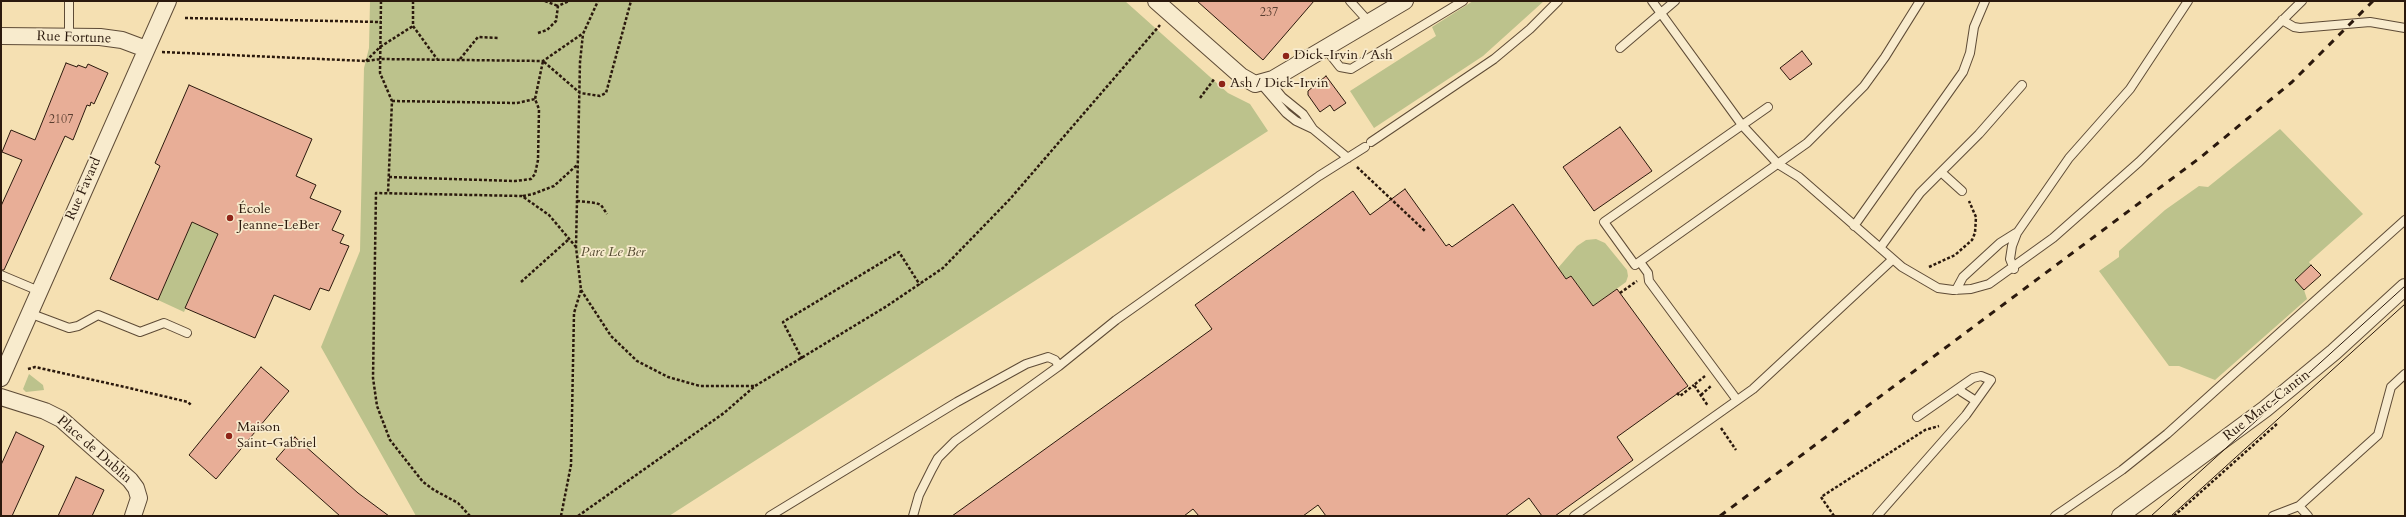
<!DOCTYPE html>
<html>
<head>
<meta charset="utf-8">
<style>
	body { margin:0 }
	#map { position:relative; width:2406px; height:517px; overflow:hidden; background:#f5e0b2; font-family:Cardo,serif }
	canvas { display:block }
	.frame { position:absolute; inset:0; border:2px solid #2b190d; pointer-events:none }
</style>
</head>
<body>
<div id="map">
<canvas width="2406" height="517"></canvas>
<div class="frame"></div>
</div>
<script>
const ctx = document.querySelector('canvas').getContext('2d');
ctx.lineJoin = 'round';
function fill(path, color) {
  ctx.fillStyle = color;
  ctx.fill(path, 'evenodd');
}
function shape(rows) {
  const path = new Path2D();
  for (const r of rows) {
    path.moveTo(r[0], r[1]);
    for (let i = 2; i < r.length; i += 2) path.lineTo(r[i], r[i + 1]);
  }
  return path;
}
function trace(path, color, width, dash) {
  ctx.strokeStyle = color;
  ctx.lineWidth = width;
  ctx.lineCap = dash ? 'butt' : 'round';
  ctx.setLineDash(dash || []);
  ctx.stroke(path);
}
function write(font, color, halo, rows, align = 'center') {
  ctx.font = font + ' Cardo,serif';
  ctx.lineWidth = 3.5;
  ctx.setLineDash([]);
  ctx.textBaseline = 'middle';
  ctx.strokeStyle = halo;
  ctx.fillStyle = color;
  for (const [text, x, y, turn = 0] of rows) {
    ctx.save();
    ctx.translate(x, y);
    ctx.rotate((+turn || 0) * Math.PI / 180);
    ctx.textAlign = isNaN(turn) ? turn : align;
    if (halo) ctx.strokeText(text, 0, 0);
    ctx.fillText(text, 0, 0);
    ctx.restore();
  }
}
fill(shape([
	[370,1,1125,1,1228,93,1250,104,1268,131,669,516,416,516,321,347,360,251,364,68,369,48],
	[1473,1,1544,1,1483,56,1374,128,1350,91,1436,36,1432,27],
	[2280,129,2363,214,2309,262,2311,265,2295,280,2304,290,2307,299,2215,380,2179,366,2169,366,2099,271,2119,257,2119,251,2165,210,2199,186,2208,187],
	[192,222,228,238,208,258,184,312,158,300],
	[1596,239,1605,243,1627,270,1628,276,1626,282,1593,306,1571,276,1566,279,1558,268,1577,246,1586,240],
	[29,374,43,385,44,390,26,392,23,389]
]), '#bcc28c');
const building = shape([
	[1197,1,1314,1,1263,60,1197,1],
	[1802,51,1812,64,1790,80,1780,68,1802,51],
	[66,63,77,67,78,65,86,68,88,64,108,73,94,104,91,102,90,106,87,105,73,140,65,136,4,270,1,270,1,206,22,160,2,152,11,130,35,140,66,63],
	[1326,76,1346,103,1334,111,1330,105,1320,112,1308,95,1308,91,1326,76],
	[189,85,312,139,296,176,316,185,310,198,341,211,332,230,344,235,340,243,349,246,329,291,320,288,310,310,274,295,255,338,185,308,218,234,192,222,158,300,110,279,160,166,155,163,189,85],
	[1620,127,1652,171,1594,211,1563,167,1620,127],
	[1405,189,1446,246,1449,244,1452,247,1513,204,1566,279,1571,276,1593,306,1617,289,1688,386,1617,437,1633,460,1555,516,1542,516,1529,498,1505,516,1326,516,1318,505,1303,516,1199,516,1193,509,1184,516,952,516,1212,329,1195,305,1353,191,1370,215,1405,189],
	[2311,265,2321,275,2304,290,2295,280,2311,265],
	[261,367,289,391,216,479,189,455,261,367],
	[16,432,44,446,12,516,1,516,1,465,16,432],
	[295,437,358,493,389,516,340,516,276,459,295,437],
	[76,477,104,490,92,516,58,516,76,477]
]);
fill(building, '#e8ae97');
trace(building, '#2b190d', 1);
const service = shape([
	[1350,1,1369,22],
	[1652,1,1742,125,1778,164,1799,177,1902,267,1938,288,1953,290,1971,289,1989,284,2053,238,2139,162,2302,1],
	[2282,20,2294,27,2300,28,2370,22,2405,28],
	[69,37,69,1],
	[1325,48,1340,67,1351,69,1463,1],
	[1620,48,1675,1],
	[1269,81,1282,97,1303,114,1313,129,1348,158],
	[1261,84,1286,113,1296,121,1313,129],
	[1768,107,1604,222,1635,265,1807,143,1864,86,1885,57,1920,1],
	[1371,142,1494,59,1530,29,1558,1],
	[1941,172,1962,191],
	[1854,226,1963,72,1970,53,1974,27,1985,1],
	[1880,248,1920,193,1979,134,2022,85],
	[1640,262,1648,273,1649,281,1737,400],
	[2014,269,2010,259,2012,246,2017,233,2069,158,2130,89,2188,1],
	[1,275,39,291],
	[1956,290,1963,277,2000,243,2016,233],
	[29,313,69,328,78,326,98,315,140,332,164,323,187,333],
	[1959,388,1962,392,1976,401],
	[2299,506,2308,516],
	[770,516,957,402,1026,364,1048,357,1055,360,1059,366],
	[913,516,919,495,932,469,938,458,955,441,1059,366,1116,320,1319,176,1365,147],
	[1574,516,1753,389,1892,260],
	[1877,516,1966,415,1991,380,1981,376,1973,378,1917,417],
	[2055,516,2122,470,2167,434,2405,220],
	[2273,516,2299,506,2378,435,2391,387,2405,374]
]);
const minor = shape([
	[1156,1,1241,76,1255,84,1273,79,1405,1],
	[1,36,100,37,122,40,146,49],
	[1,378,168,1],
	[1,397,45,411,61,419,130,480,136,488,139,498,133,516],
	[2120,516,2265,409,2334,352,2405,287]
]);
trace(service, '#5e4b36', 10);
trace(minor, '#5e4b36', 18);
trace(shape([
	[381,1,380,73,392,101,388,193],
	[413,1,413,26,437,59],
	[545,1,558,6],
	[185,18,381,22],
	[538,33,547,30,556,21,558,6,569,1],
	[162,52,366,61,381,59,543,61,582,34],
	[460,59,478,37,499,38],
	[366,61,380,47,413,26],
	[1200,98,1215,78],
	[392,101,517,103,535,99],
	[1357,167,1425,231],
	[389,177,515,181,531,179,535,174,538,160,539,109,535,99,543,61,580,93,600,96,606,93,631,1],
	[523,196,533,194,554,186,577,165],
	[577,201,596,203,601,205,607,214],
	[1929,267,1955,255,1972,240,1975,233,1976,217,1969,201],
	[521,282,569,239],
	[581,290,611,336,637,361,668,377,700,386,755,386],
	[1620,293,1637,281],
	[802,359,783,322,899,252,920,285],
	[28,369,35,367,125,387,188,402,192,406],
	[1705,376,1694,385,1708,406],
	[1677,393,1680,396,1694,385],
	[1701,395,1711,386],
	[1721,428,1736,450],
	[470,516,458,503,434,490,423,482,390,440,377,406,373,378,376,193,522,196,549,215,576,247],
	[561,516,571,465,574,313,581,290,576,247,580,62,583,34,598,1],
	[578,516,724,413,755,386,887,306,943,268,1010,199,1160,25],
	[1834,516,1821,497,1925,430,1939,426],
	[2174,516,2278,423]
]), '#2b190d', 2.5, [3, 2]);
trace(service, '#f8ebcd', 8);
trace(minor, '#f8ebcd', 16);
trace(shape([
	[2151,516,2405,286],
	[2171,516,2405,304]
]), '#2b190d', 1);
trace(shape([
	[1720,516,2201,157,2292,82,2373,1]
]), '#2b190d', 3, [7, 7]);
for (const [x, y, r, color] of [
	[1286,56,4,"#8f2418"],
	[1222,84,4,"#8f2418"],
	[230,218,4,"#8f2418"],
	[229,436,4,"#8f2418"]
]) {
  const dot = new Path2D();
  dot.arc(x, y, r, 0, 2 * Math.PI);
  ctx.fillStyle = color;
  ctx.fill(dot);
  trace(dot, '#f8ebcd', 1.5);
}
write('12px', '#5a3e30', null, [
	["237",1269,13],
	["2107",61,120]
]);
write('14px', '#2b190d', '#f8ebcd', [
	["Rue Fortune",74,38,2],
	["Rue Favard",84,189,-66],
	["Rue Marc-Cantin",2267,406,-38],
	["Place de Dublin",94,450,41]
]);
write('14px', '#2b190d', '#f8ebcd', [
	["Dick-Irvin / Ash",1294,56],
	["Ash / Dick-Irvin",1230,84],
	["École",238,210],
	["Jeanne-LeBer",238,226],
	["Maison",237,428],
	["Saint-Gabriel",237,444]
], 'left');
write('italic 14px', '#564c33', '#f8ebcd', [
	["Parc Le Ber",613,253]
]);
</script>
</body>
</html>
